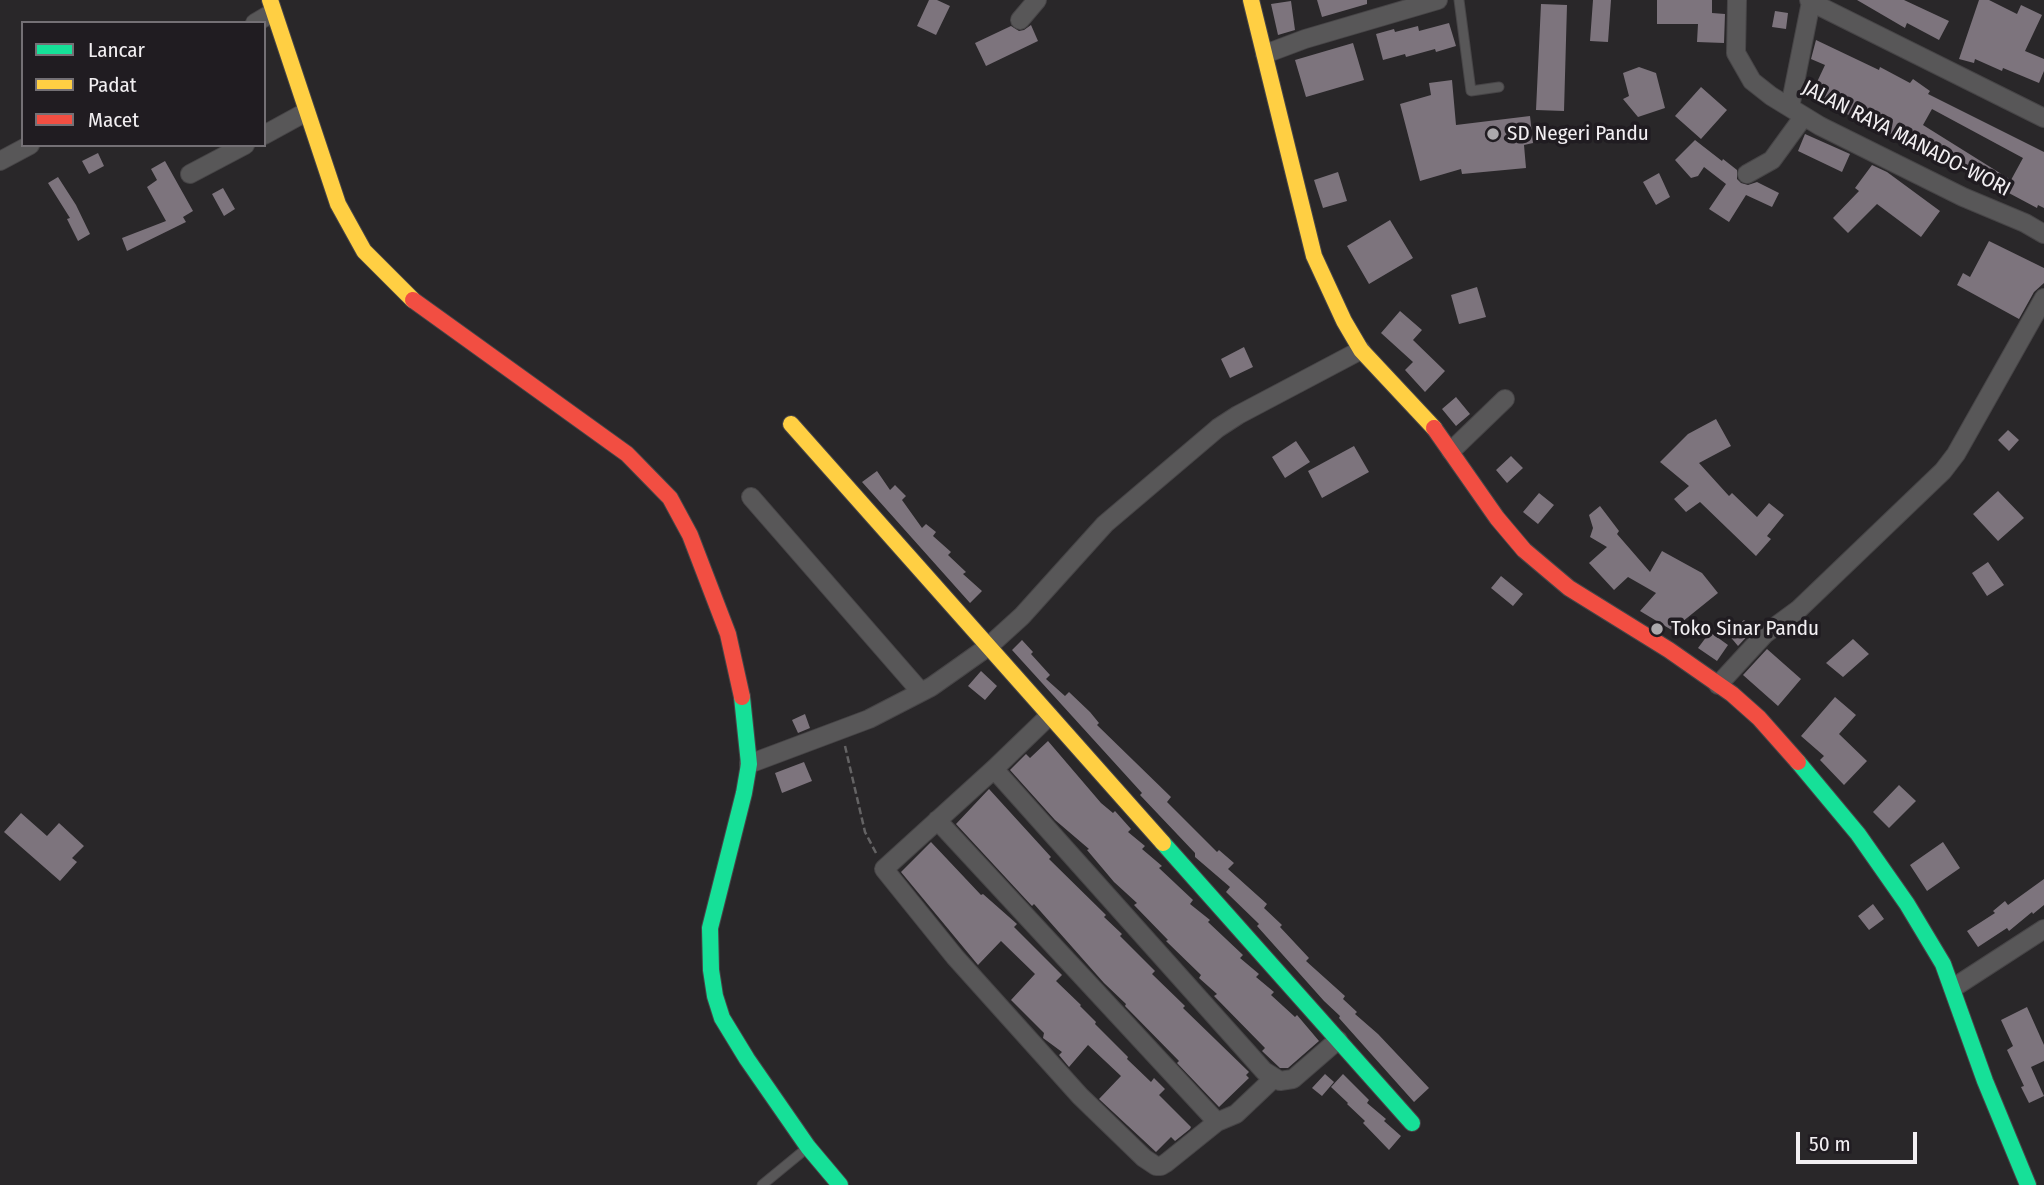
<!DOCTYPE html>
<html>
<head>
<meta charset="utf-8">
<style>
	body { margin:0 }
	#map { position:relative; width:2044px; height:1185px; overflow:hidden; background:#292729; font-family:"Fira Sans Condensed",sans-serif }
	canvas { display:block }
	.legend { position:absolute; left:21px; top:21px; width:245px; height:126px; box-sizing:border-box; background:#201c21; border:2px solid #747075; margin:0; padding:9px 12px; list-style:none; font-size:21px; color:#f2eff2 }
	.legend li { display:flex; align-items:center; gap:14px; height:35px }
	.legend b { width:35px; border:2px solid #747075 }
	.scale { position:absolute; left:1796px; top:1132px; width:121px; height:32px; box-sizing:border-box; border:4px solid #f2eff2; border-top:0; padding-left:9px; font-size:21px; line-height:24px; white-space:nowrap; color:#f2eff2; -webkit-text-stroke:5px #201c21; paint-order:stroke }
</style>
</head>
<body>
<div id="map">
<canvas width="2044" height="1185"></canvas>
<ul class="legend">
<li><b style="height:9px;background:#16e098"></b>Lancar</li>
<li><b style="height:9px;background:#ffcf43"></b>Padat</li>
<li><b style="height:9px;background:#f24e42"></b>Macet</li>
</ul>
<div class="scale">50 m</div>
</div>
<script>
const ctx = document.querySelector('canvas').getContext('2d');
ctx.lineJoin = 'round';
function fill(path, color) {
  ctx.fillStyle = color;
  ctx.fill(path, 'evenodd');
}
function shape(rows) {
  const path = new Path2D();
  for (const r of rows) {
    path.moveTo(r[0], r[1]);
    for (let i = 2; i < r.length; i += 2) path.lineTo(r[i], r[i + 1]);
  }
  return path;
}
function trace(path, color, width, dash) {
  ctx.strokeStyle = color;
  ctx.lineWidth = width;
  ctx.lineCap = dash ? 'butt' : 'round';
  ctx.setLineDash(dash || []);
  ctx.stroke(path);
}
function write(font, color, halo, rows, align = 'center') {
  ctx.font = font + ' "Fira Sans Condensed",sans-serif';
  ctx.lineWidth = 7;
  ctx.setLineDash([]);
  ctx.textBaseline = 'middle';
  ctx.strokeStyle = halo;
  ctx.fillStyle = color;
  for (const [text, x, y, turn = 0] of rows) {
    ctx.save();
    ctx.translate(x, y);
    ctx.rotate((+turn || 0) * Math.PI / 180);
    ctx.textAlign = isNaN(turn) ? turn : align;
    if (halo) ctx.strokeText(text, 0, 0);
    ctx.fillText(text, 0, 0);
    ctx.restore();
  }
}
fill(shape([
	[929,0,937,0,950,6,936,35,917,26],
	[1317,0,1367,0,1367,4,1322,17],
	[1593,0,1611,0,1608,42,1590,41],
	[1657,0,1712,0,1712,13,1725,14,1724,43,1697,42,1698,24,1657,24],
	[1857,0,1904,0,1949,21,1939,40,1907,23,1905,28],
	[1979,0,1989,0,2017,14,2021,5,2042,15,2025,51,2044,59,2044,71,2039,83,2003,68,2002,71,1975,59,1974,63,1959,59],
	[1291,1,1295,30,1278,35,1271,4],
	[1541,4,1567,5,1564,111,1536,110],
	[1775,11,1788,13,1786,29,1772,27],
	[1449,23,1456,46,1436,52,1435,49,1406,57,1405,54,1383,60,1376,34,1394,29,1395,32,1418,26,1419,31],
	[1031,25,1038,41,986,66,975,43,1011,26,1019,31,1024,30],
	[1816,40,1879,70,1880,67,1910,83,1913,79,1930,91,1928,94,2044,152,2044,208,2038,205,2037,208,1990,183,1988,186,1941,159,1942,155,1892,135,1875,126,1877,124,1846,114,1810,97,1825,65,1811,59],
	[1932,109,2023,158,2011,180,1923,125],
	[1353,43,1364,80,1306,97,1295,60],
	[1639,67,1656,73,1665,108,1638,117,1623,99,1629,96,1623,73],
	[1452,80,1456,125,1530,116,1533,143,1524,145,1526,168,1462,174,1461,169,1420,181,1400,104,1431,95,1429,83],
	[1701,87,1727,110,1701,139,1675,116],
	[1805,134,1850,154,1842,172,1798,151],
	[1695,140,1722,161,1723,159,1737,170,1737,179,1741,183,1748,185,1757,182,1779,193,1772,207,1746,195,1729,222,1709,209,1726,184,1704,167,1698,176,1691,178,1675,160],
	[98,153,104,166,89,174,82,161],
	[165,161,193,211,183,217,186,222,127,251,122,238,166,221,147,187,157,180,151,169],
	[1872,165,1887,172,1940,211,1921,237,1877,204,1848,233,1833,218,1859,191,1855,188],
	[1338,172,1347,201,1323,208,1314,180],
	[1659,173,1670,197,1656,205,1643,182],
	[58,177,76,205,90,234,78,241,67,219,70,218,48,183],
	[223,188,235,209,224,216,212,194],
	[1390,220,1413,258,1369,284,1347,246],
	[1989,241,2044,268,2044,283,2034,292,2019,319,1957,285,1963,273,1970,277],
	[1477,287,1486,317,1459,324,1451,295],
	[1400,311,1422,330,1413,340,1445,371,1425,392,1405,370,1413,362,1381,333],
	[1244,347,1253,367,1230,378,1221,359],
	[1456,397,1470,414,1456,426,1442,409],
	[1716,419,1731,446,1699,463,1729,496,1732,493,1757,517,1769,503,1784,515,1767,536,1771,539,1756,556,1700,502,1686,512,1674,499,1689,486,1660,462,1688,434],
	[2008,430,2019,440,2009,451,1998,440],
	[1296,441,1310,462,1285,478,1272,457],
	[1354,446,1369,472,1322,498,1308,471],
	[1511,456,1523,468,1507,483,1496,470],
	[877,471,890,490,895,485,906,496,902,500,922,528,926,524,936,532,933,536,951,552,948,555,966,572,963,574,982,591,970,603,862,482],
	[1998,491,2024,518,1998,541,1973,514],
	[1539,493,1554,505,1538,524,1523,512],
	[1600,506,1619,531,1617,534,1650,572,1662,551,1702,573,1718,593,1682,622,1687,627,1680,635,1640,611,1656,593,1628,577,1614,590,1589,563,1607,547,1590,537,1593,528,1589,515],
	[1988,562,2004,585,1987,596,1972,573],
	[1501,576,1523,594,1513,606,1491,588],
	[1744,620,1753,630,1738,646,1728,634],
	[1710,632,1728,645,1717,661,1698,648],
	[1853,639,1869,654,1843,677,1826,663],
	[1022,640,1033,652,1031,654,1050,675,1046,679,1065,696,1069,692,1090,712,1099,723,1097,725,1171,797,1167,802,1217,852,1219,850,1234,863,1228,869,1267,904,1264,908,1282,925,1280,927,1309,958,1306,961,1345,996,1343,999,1357,1012,1355,1014,1378,1034,1429,1088,1414,1102,1339,1018,1340,1016,1324,1001,1257,926,1259,924,1226,892,1230,887,1195,857,1195,853,1140,795,1142,793,1012,650],
	[1767,649,1801,679,1778,706,1743,675],
	[981,671,997,686,985,700,968,686],
	[1835,697,1856,715,1839,734,1867,761,1844,785,1820,760,1824,756,1801,736],
	[805,714,810,728,798,733,792,720],
	[1048,741,1101,803,1113,813,1115,811,1131,829,1128,832,1145,846,1142,849,1162,866,1159,868,1193,900,1190,904,1210,920,1208,922,1243,955,1240,958,1259,974,1256,977,1274,992,1271,995,1295,1017,1297,1015,1319,1041,1288,1068,1280,1068,1262,1051,1265,1048,1214,996,1217,994,1199,978,1201,975,1166,941,1168,940,1134,905,1137,903,1114,882,1087,850,1089,849,1055,820,1010,770,1026,754,1030,758],
	[804,762,812,781,782,793,775,773],
	[1899,785,1916,801,1889,828,1873,812],
	[989,789,1051,857,1049,859,1106,915,1104,917,1122,934,1120,936,1155,971,1152,974,1185,1006,1183,1008,1249,1072,1246,1075,1249,1078,1219,1107,1177,1063,1179,1061,1125,1006,1126,1004,1104,983,1034,904,1032,906,956,824],
	[21,813,47,836,59,823,84,846,72,858,77,862,60,881,4,832],
	[931,842,981,895,983,894,1017,924,1014,927,1062,975,1056,981,1081,1005,1080,1006,1096,1022,1095,1024,1128,1057,1127,1059,1151,1082,1154,1078,1165,1089,1159,1095,1191,1127,1190,1129,1175,1141,1171,1137,1156,1152,1099,1099,1121,1076,1088,1045,1069,1067,1059,1055,1062,1052,1043,1038,1044,1033,1011,1000,1035,974,1001,941,978,965,901,872],
	[1943,842,1960,868,1927,891,1910,865],
	[2044,879,2044,905,2033,914,2032,912,2009,931,2007,928,1978,947,1967,931,1995,913,1993,911,2005,901,2008,905],
	[1873,904,1884,919,1869,930,1858,916],
	[2027,1007,2044,1045,2044,1061,2031,1067,2044,1096,2029,1103,2021,1087,2024,1086,2007,1050,2013,1046,2001,1020],
	[1325,1074,1334,1082,1322,1096,1312,1088],
	[1343,1074,1369,1100,1367,1103,1386,1119,1384,1121,1401,1136,1389,1150,1363,1123,1365,1121,1347,1104,1348,1103,1331,1087]
]), '#7d747d');
const lane = shape([
	[1459,0,1471,91,1499,87],
	[762,1185,807,1148]
]);
const street = shape([
	[1737,0,1736,53,1752,81,1771,96,1820,126,1963,197,2025,223,2044,234],
	[1811,2,2044,118],
	[1020,20,1037,0],
	[255,23,272,13],
	[1265,54,1305,39,1438,0],
	[1790,107,1811,2,1809,0],
	[264,135,306,112],
	[0,161,30,145],
	[190,174,245,145],
	[1747,174,1772,160,1804,116],
	[1451,451,1505,399],
	[751,497,921,692],
	[1718,685,1765,634,1799,609,1943,471,1956,454,2044,298],
	[1049,716,994,769,884,869,955,957,1080,1096,1144,1158,1156,1166,1161,1166,1166,1163,1217,1122,1236,1114,1274,1078],
	[749,764,869,719,931,687,958,668,989,646,1022,616,1105,524,1218,428,1238,415,1361,350],
	[994,769,1264,1071,1280,1081,1293,1079,1338,1040],
	[937,820,1217,1122],
	[1953,988,2044,929]
]);
const fast = shape([
	[742,697,749,764,744,793,710,928,711,970,715,996,722,1018,747,1059,808,1147,840,1185],
	[1798,762,1858,834,1907,904,1943,964,1985,1081,2028,1185],
	[1163,843,1412,1123]
]);
const slow = shape([
	[270,0,338,204,364,251,413,300],
	[1251,0,1314,256,1344,321,1361,350,1434,428],
	[791,424,1163,843]
]);
const jam = shape([
	[413,300,627,454,670,498,690,535,728,634,742,697],
	[1434,428,1497,518,1524,550,1569,588,1669,650,1732,694,1759,718,1798,762]
]);
trace(lane, '#474547', 11);
trace(street, '#474547', 20);
trace(fast, '#474547', 18);
trace(slow, '#474547', 18);
trace(jam, '#474547', 18);
trace(shape([
	[845,746,865,832,876,853]
]), '#646364', 2.5, [7, 3.5]);
trace(lane, '#585758', 9);
trace(street, '#585758', 18);
trace(fast, '#16e098', 16);
trace(slow, '#ffcf43', 16);
trace(jam, '#f24e42', 16);
for (const [x, y, r, color] of [
	[1493,134,7,"#aca9ac"],
	[1657,629,7,"#aca9ac"]
]) {
  const dot = new Path2D();
  dot.arc(x, y, r, 0, 2 * Math.PI);
  ctx.fillStyle = color;
  ctx.fill(dot);
  trace(dot, '#201c21', 2.5);
}
write('21px', '#f2eff2', '#201c21', [
	["SD Negeri Pandu",1507,134],
	["Toko Sinar Pandu",1671,629]
], 'left');
write('21px', '#f2eff2', '#201c21', [
	["JALAN RAYA MANADO-WORI",1906,139,27]
]);
</script>
</body>
</html>
